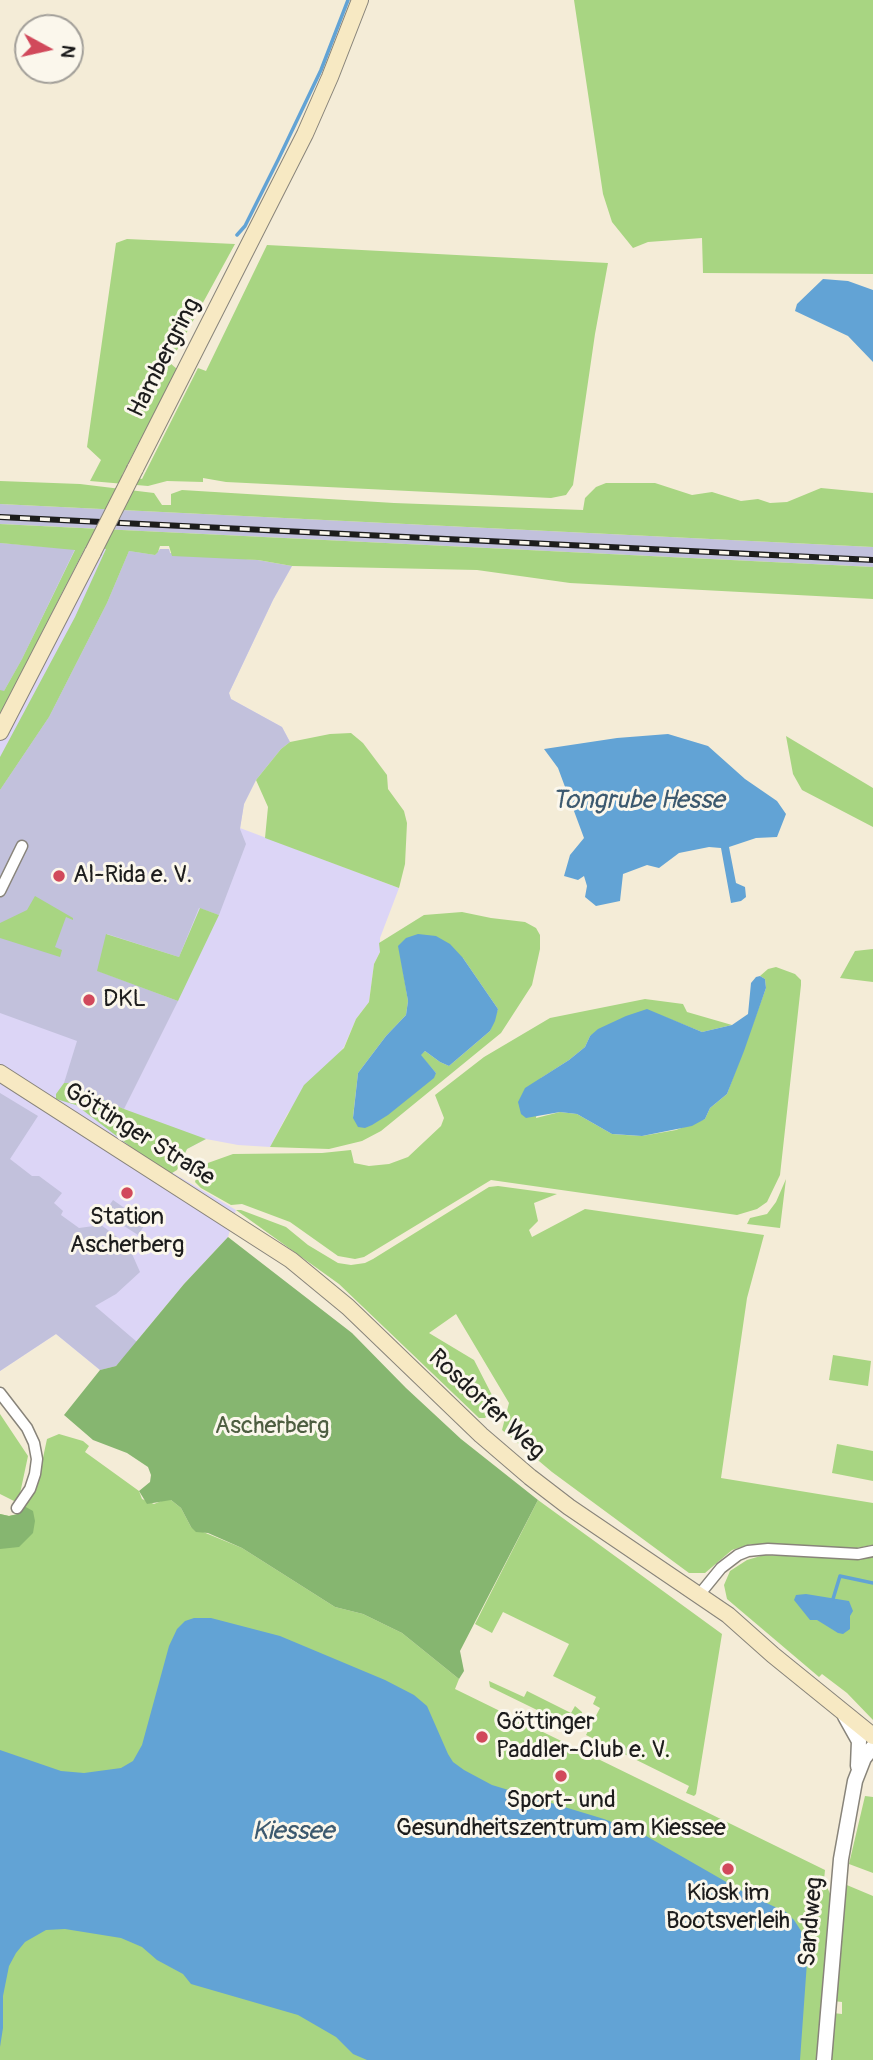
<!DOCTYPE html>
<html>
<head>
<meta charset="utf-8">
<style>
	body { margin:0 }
	#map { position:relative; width:873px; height:2060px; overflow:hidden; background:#f4ecd7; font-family:Pangolin,sans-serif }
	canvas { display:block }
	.north { position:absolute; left:14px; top:14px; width:70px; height:70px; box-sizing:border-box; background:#fbf7ec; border:2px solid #a29f99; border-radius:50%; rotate:98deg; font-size:19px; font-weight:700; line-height:28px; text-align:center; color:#1c1c1c }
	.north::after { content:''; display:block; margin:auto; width:24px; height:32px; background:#d1495b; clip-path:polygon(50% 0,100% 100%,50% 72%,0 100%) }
</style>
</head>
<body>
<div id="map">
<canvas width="873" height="2060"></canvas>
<div class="north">N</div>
</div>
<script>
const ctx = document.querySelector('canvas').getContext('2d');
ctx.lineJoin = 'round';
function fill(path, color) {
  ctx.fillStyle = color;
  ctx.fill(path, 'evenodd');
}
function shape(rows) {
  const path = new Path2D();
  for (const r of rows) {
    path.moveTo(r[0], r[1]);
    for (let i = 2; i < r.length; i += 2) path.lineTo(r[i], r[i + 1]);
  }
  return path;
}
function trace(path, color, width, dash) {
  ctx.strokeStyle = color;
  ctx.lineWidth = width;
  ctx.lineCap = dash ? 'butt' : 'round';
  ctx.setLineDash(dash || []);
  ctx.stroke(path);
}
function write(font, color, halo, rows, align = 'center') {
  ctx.font = font + ' Pangolin,sans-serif';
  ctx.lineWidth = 6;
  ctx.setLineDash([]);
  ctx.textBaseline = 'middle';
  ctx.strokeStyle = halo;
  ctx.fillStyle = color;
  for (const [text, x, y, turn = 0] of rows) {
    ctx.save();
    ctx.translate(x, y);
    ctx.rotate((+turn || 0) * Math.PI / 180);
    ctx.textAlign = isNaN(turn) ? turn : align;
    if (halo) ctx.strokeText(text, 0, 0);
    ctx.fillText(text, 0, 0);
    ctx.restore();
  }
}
fill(shape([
	[0,543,83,550,86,545,158,552,160,549,169,549,170,553,292,566,273,600,229,693,231,699,282,727,290,742,281,749,256,780,244,804,240,828,399,888,380,938,380,952,374,964,369,1002,356,1019,344,1047,288,1113,270,1147,238,1145,206,1139,187,1149,173,1173,236,1210,228,1237,184,1284,116,1366,100,1370,56,1334,0,1371]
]), '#dcd5f6');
fill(shape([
	[0,504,873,547,873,567,0,524],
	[0,543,75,549,22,659,0,698],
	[160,549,169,549,170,553,258,560,292,566,273,600,229,693,231,699,282,727,290,742,281,749,256,780,244,804,240,829,246,844,219,915,199,908,179,957,107,934,98,971,178,1001,124,1109,85,1092,72,1083,64,1083,77,1041,0,1013,0,790,49,717,107,603,129,551,155,555],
	[0,1093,38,1116,10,1159,32,1176,39,1176,62,1193,54,1203,63,1211,61,1215,79,1228,101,1225,128,1245,140,1272,116,1294,95,1306,137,1342,116,1366,100,1370,56,1334,0,1371],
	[113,1200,143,1221,144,1226,138,1235,104,1213]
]), '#c2c1dc');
fill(shape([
	[574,0,873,0,873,274,703,273,702,238,648,242,633,248,612,222,603,194],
	[127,239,235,244,170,363,177,369,122,475,142,479,198,368,206,371,267,245,608,263,595,334,573,485,566,495,551,498,226,482,203,478,203,482,167,481,148,486,90,481,101,460,87,447,116,243],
	[0,481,80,484,154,493,162,505,171,505,171,494,182,490,394,503,583,510,585,498,596,487,606,483,655,483,692,495,712,492,741,501,758,499,770,503,787,502,821,488,873,493,873,547,0,504],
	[0,524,873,567,873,599,570,583,477,570,292,566,258,560,172,556,169,546,160,546,158,552,155,555,129,551,107,603,49,717,0,790,0,757,75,617,106,549,86,546,0,714,0,690,4,691,22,659,75,550,0,543],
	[351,733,363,743,387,775,388,789,404,811,407,823,405,864,399,888,265,838,268,807,256,780,281,749,290,742,330,734],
	[786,736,873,788,873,827,802,790,793,774],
	[35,896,73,918,73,920,66,917,55,947,62,950,60,957,0,938,0,923,27,910],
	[200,908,219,915,178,1001,97,971,106,934,179,957],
	[462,912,491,918,525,922,536,928,540,935,540,949,532,985,501,1033,381,1131,362,1141,329,1149,270,1147,304,1085,344,1048,356,1019,369,1002,374,964,380,952,379,943,424,915],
	[399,946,463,958,498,1009,490,1031,449,1066,440,1062,425,1051,420,1055,436,1073,353,1117,358,1073,386,1036,406,1015,408,1001],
	[873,949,873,982,840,978,855,951],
	[776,967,795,974,801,980,801,985,780,1175,767,1202,757,1209,737,1215,491,1180,364,1257,355,1259,338,1256,290,1222,242,1204,231,1205,201,1188,195,1182,198,1171,205,1164,233,1154,322,1153,351,1150,354,1163,369,1166,389,1164,408,1157,441,1126,444,1118,435,1095,484,1057,550,1018,645,999,683,1004,687,1012,732,1025,702,1032,647,1010,590,1036,585,1047,569,1060,541,1078,536,1118,560,1112,577,1114,612,1134,625,1135,642,1136,676,1130,705,1119,710,1108,727,1094,766,988,765,979,760,976,768,969],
	[64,1083,72,1083,85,1092,124,1109,206,1139,187,1149,177,1170,172,1173,165,1173,76,1105,56,1099,56,1094],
	[786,1179,780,1228,747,1224,750,1218,767,1214,776,1202],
	[498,1186,557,1194,534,1203,538,1221,529,1230,532,1237,585,1209,764,1235,747,1298,721,1478,873,1503,873,1545,857,1548,751,1544,732,1550,705,1573,689,1573,552,1472,502,1430,509,1403,456,1314,429,1333,474,1360,493,1397,493,1410,485,1418,479,1418,339,1284,236,1210,241,1210,286,1227,308,1245,338,1263,351,1265,365,1263,373,1259,489,1187],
	[833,1355,871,1361,868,1386,829,1380],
	[0,1414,28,1456,18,1503,0,1494],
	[59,1434,83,1441,89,1446,85,1452,139,1491,142,1499,154,1504,164,1500,171,1500,181,1508,191,1527,242,1548,335,1607,363,1614,402,1633,459,1679,455,1689,825,1870,824,1880,831,1896,819,2060,0,2060,0,1514,9,1516,18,1514,24,1506,38,1481,47,1439],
	[837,1444,873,1451,873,1481,832,1473],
	[538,1500,722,1634,696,1794,694,1796,686,1793,689,1786,586,1735,600,1708,593,1704,596,1697,553,1676,569,1644,503,1612,492,1633,475,1624],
	[764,1555,857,1559,873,1557,873,1720,847,1693,822,1674,819,1677,727,1599,724,1585,730,1571,747,1560],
	[489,1681,524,1697,527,1691,571,1713,575,1706,582,1712,583,1720,578,1730,490,1687],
	[865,1796,873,1797,873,1873,849,1864],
	[842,1883,873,1896,873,2060,830,2060,833,2013,842,2014,842,2002,833,2001]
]), '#a8d582');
fill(shape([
	[228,1237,352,1333,406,1388,461,1439,538,1500,460,1651,464,1671,459,1679,402,1633,363,1614,335,1607,242,1548,208,1533,196,1532,191,1527,181,1508,171,1500,147,1504,139,1491,150,1482,151,1475,148,1467,127,1453,93,1440,64,1415,100,1370,116,1366,184,1284],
	[24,1506,33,1511,35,1521,33,1533,19,1547,0,1549,0,1514,9,1516,18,1514]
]), '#86b670');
fill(shape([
	[823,279,848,281,873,290,873,362,848,336,795,311,797,304],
	[668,734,708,746,745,779,777,801,786,814,777,837,756,838,729,847,736,883,745,887,746,897,741,901,731,903,721,848,709,847,679,853,659,868,647,865,623,874,620,901,596,906,585,897,587,886,584,876,578,880,564,876,570,855,584,838,558,768,544,749,617,738],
	[418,934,436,936,450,944,463,958,498,1009,495,1021,490,1031,449,1066,440,1062,425,1051,421,1055,436,1073,434,1078,388,1115,372,1125,365,1128,358,1127,353,1118,358,1073,386,1036,406,1015,408,1001,398,946,406,938],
	[760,976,765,979,766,988,744,1051,727,1094,710,1108,705,1119,692,1126,642,1136,612,1134,577,1114,560,1112,526,1118,521,1114,518,1102,525,1088,569,1060,585,1047,590,1036,598,1029,626,1016,647,1009,702,1032,732,1025,748,1014,751,983,756,977],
	[806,1594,849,1601,853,1611,850,1616,850,1629,843,1634,838,1633,817,1620,810,1620,794,1600,796,1595],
	[194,1618,211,1618,280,1636,385,1680,414,1695,427,1706,448,1754,453,1762,464,1770,492,1785,604,1819,641,1833,749,1895,786,1912,794,1920,805,1937,808,1948,800,2060,367,2060,353,2054,336,2037,298,2015,191,1984,183,1974,157,1960,142,1947,121,1938,65,1929,46,1930,25,1942,16,1953,9,1966,3,1996,3,2028,0,2047,0,1750,61,1771,84,1773,121,1768,133,1761,142,1745,169,1646,177,1629,185,1621]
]), '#62a3d5');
trace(shape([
	[237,235,245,226,278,160,321,70,348,0],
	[833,1599,840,1576,873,1583]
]), '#62a3d5', 3.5);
const minor = shape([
	[0,891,22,846],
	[0,1393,27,1428,34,1443,37,1459,35,1474,30,1489,17,1508],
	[699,1595,721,1568,738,1555,748,1551,768,1549,858,1554,873,1551]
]);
const tertiary = shape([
	[845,1716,859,1741,858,1766],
	[824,2060,841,1859,855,1781,864,1758,873,1747]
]);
const secondary = shape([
	[135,469,305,134,330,77,360,0],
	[0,732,93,552],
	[0,1073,291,1260,348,1307,481,1435,530,1477,569,1507,728,1615,773,1655,873,1736]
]);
trace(minor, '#88847a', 13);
trace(tertiary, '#88847a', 17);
trace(secondary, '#88847a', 18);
trace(minor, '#fff', 10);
trace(tertiary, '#fff', 14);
trace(secondary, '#f7e9c3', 16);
const rail = shape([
	[0,517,873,560]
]);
trace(rail, '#1c1c1c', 6);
trace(rail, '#fbf7ec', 3.5, [10]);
const secondaryBridge = shape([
	[93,552,135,469]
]);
trace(secondaryBridge, '#88847a', 18, []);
trace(secondaryBridge, '#f7e9c3', 16);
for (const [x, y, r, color] of [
	[59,876,7,"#d1495b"],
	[89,1000,7,"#d1495b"],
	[127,1193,7,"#d1495b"],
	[482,1737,7,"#d1495b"],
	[561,1776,7,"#d1495b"],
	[728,1869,7,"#d1495b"]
]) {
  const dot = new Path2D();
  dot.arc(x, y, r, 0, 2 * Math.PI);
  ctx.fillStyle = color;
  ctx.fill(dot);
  trace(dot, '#fbf7ec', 2.5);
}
write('24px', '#1c1c1c', '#fbf7ec', [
	["Hambergring",165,358,-63],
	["Göttinger Straße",139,1135,32],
	["Rosdorfer Weg",486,1405,43],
	["Sandweg",812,1922,-85]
]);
write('24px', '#1c1c1c', '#fbf7ec', [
	["Al-Rida e. V.",73,876],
	["DKL",103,1000],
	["Station",127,1218,"center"],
	["Ascherberg",127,1246,"center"],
	["Göttinger",496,1723],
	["Paddler-Club e. V.",496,1751],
	["Sport- und",561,1801,"center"],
	["Gesundheitszentrum am Kiessee",561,1829,"center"],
	["Kiosk im",728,1894,"center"],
	["Bootsverleih",728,1922,"center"]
], 'left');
write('24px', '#4d5d40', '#fbf7ec', [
	["Ascherberg",272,1427]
]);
write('italic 26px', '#3c596f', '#fbf7ec', [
	["Tongrube Hesse",638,801],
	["Kiessee",293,1832]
]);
</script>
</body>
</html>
